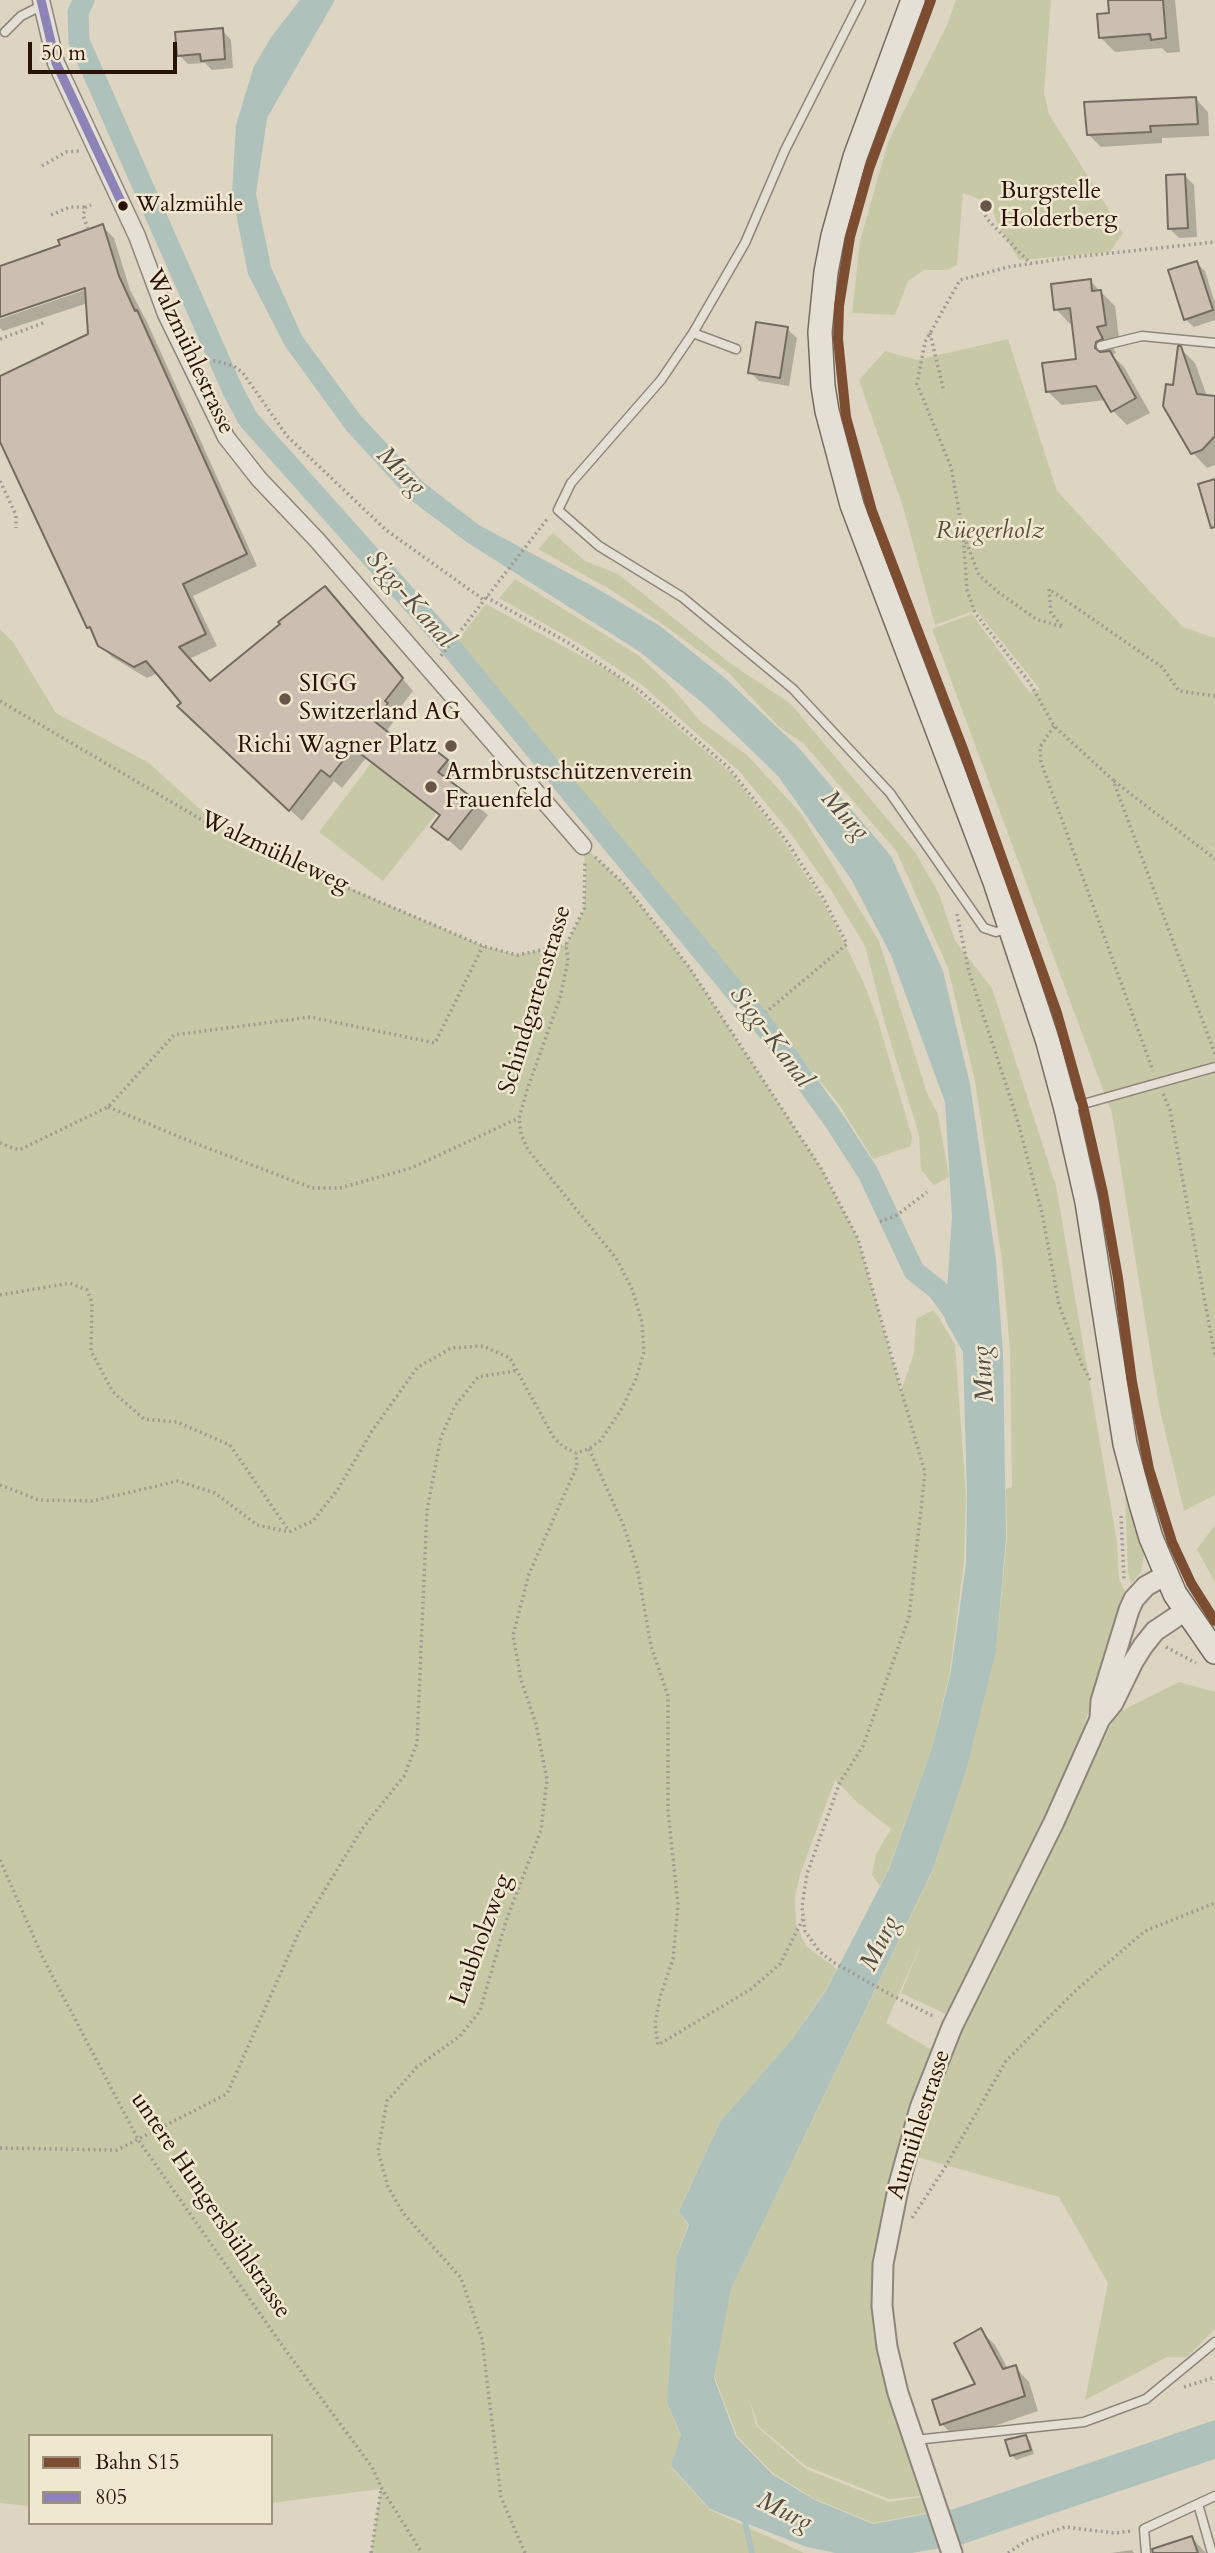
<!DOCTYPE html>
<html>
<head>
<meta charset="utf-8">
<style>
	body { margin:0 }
	#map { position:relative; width:1215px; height:2553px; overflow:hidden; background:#ddd5c2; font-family:Cardo,serif }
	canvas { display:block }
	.legend { position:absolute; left:28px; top:2434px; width:245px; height:91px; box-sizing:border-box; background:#f0e7d0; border:2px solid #a19280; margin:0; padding:9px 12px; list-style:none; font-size:21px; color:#2a1207 }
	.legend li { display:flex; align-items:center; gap:14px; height:35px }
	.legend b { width:35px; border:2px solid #a19280 }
	.scale { position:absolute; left:28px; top:42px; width:149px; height:32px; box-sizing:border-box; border:4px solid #2a1207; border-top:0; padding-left:9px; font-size:21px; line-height:24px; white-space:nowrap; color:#2a1207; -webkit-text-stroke:5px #f0e7d0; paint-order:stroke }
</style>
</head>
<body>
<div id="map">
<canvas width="1215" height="2553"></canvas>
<ul class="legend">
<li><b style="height:9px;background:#7d4d31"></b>Bahn S15</li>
<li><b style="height:9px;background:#8e83b6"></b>805</li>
</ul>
<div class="scale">50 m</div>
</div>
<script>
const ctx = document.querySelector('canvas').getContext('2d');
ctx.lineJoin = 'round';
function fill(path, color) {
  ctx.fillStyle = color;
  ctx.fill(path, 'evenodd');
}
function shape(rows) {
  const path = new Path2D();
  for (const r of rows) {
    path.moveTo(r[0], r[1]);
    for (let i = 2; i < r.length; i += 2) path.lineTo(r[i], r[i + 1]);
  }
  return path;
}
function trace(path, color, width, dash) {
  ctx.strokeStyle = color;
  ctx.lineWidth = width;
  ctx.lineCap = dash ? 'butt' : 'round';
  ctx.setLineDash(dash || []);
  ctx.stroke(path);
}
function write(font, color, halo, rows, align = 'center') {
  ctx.font = font + ' Cardo,serif';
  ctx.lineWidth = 5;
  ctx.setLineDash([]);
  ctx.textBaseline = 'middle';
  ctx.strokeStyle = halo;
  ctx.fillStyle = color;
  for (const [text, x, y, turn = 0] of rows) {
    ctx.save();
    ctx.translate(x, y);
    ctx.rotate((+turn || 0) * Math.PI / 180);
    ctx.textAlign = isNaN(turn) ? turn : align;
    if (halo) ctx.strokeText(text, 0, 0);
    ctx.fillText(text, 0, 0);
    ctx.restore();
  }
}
fill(shape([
	[956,0,1051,0,1044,93,1049,114,1123,233,1110,252,1019,260,997,223,990,203,963,193,957,265,947,270,924,270,908,281,895,315,852,313,860,241,888,142,947,25],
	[1008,339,1057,491,1183,627,1215,638,1215,850,1196,836,1215,851,1215,1495,1184,1511,1159,1406,1112,1114,932,629,972,614,1030,693,1040,689,976,610,935,625,903,507,859,380,885,351,917,360],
	[553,533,585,561,618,574,730,663,790,703,915,852,939,894,955,941,992,988,1056,1186,1117,1542,1119,1579,1126,1593,1076,1751,948,2015,901,1993,924,1937,886,2023,932,2050,894,2167,872,2258,874,2318,885,2383,921,2496,889,2499,806,2466,758,2426,749,2398,756,2426,806,2469,889,2502,921,2497,927,2513,873,2523,815,2499,774,2474,737,2436,715,2378,716,2355,731,2289,933,1870,966,1770,996,1652,1007,1537,1006,1489,1012,1487,1010,1350,1002,1260,975,1081,948,968,897,852,803,743,779,727,728,672,661,623,611,590,538,549],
	[515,579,638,655,668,683,700,721,747,755,800,812,879,941,927,1093,938,1114,949,1177,934,1185,921,1170,919,1135,884,1020,865,946,831,890,788,830,740,772,642,685,580,644,499,598],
	[486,604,618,676,731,773,781,837,825,905,846,946,863,981,878,1021,912,1137,911,1146,873,1159,838,1103,457,641],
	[0,629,13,642,56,713,149,763,231,837,483,946,517,955,566,945,584,909,586,873,583,846,624,884,689,967,822,1170,858,1239,901,1391,914,1353,916,1319,933,1310,940,1319,955,1345,966,1495,964,1562,950,1671,933,1745,888,1870,880,1886,872,1875,876,1854,891,1829,858,1803,835,1780,800,1875,795,1896,796,1924,806,1946,837,1969,827,1988,794,2037,720,2122,679,2210,688,2225,676,2258,667,2404,681,2436,671,2467,710,2510,804,2553,371,2553,381,2489,271,2503,271,2436,30,2436,30,2506,0,2503],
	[372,762,437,813,383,881,319,832],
	[1125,1491,1144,1555,1141,1572,1131,1584,1128,1572],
	[1215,1525,1215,1583,1197,1549],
	[1179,1682,1215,1692,1215,2329,1187,2357,1167,2357,1085,2400,1108,2283,1059,2197,917,2157,960,2034,1117,1713]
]), '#c7c9a6');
fill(shape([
	[300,0,335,0,267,118,256,194,271,267,302,336,361,416,423,482,479,525,598,589,660,626,726,679,798,747,891,856,943,971,970,1084,996,1260,1003,1352,1006,1538,996,1652,966,1771,933,1869,731,2289,714,2378,736,2437,773,2475,815,2500,873,2524,954,2509,1215,2420,1215,2459,963,2544,912,2553,835,2553,807,2547,710,2509,671,2466,681,2435,667,2403,676,2258,689,2225,679,2211,720,2122,794,2037,827,1989,889,1869,933,1745,951,1671,966,1563,967,1495,963,1352,945,1320,952,1217,945,1102,891,955,851,879,778,776,706,706,640,652,468,543,408,498,346,430,285,346,248,274,232,193,236,125,254,66,272,36]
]), '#afc1bb');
fill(shape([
	[1110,0,1175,0,1180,52,1167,53,1162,48,1115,52,1101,38,1111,15],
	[222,30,231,40,233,68,212,70,205,63,188,64,179,55],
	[1196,99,1208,112,1209,136,1162,138,1162,143,1101,147,1088,134],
	[1185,176,1194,185,1197,237,1179,238,1170,229],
	[102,226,114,238,130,290,148,324,257,566,193,596,217,646,189,659,211,683,336,600,413,691,396,713,398,716,385,733,412,753,447,761,458,773,450,783,488,815,461,851,433,827,441,817,366,758,342,788,334,781,302,821,191,718,184,703,158,673,147,678,112,657,99,645,89,627,0,437,0,378,90,335,88,303,3,331,0,328,0,319,94,287,93,284,0,315,0,268,62,246],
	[1196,263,1205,271,1215,303,1215,320,1194,327,1185,319],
	[1090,281,1115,306,1119,339,1109,341,1116,353,1112,355,1124,367,1150,413,1127,425,1113,411,1106,400,1062,405,1047,391,1078,360,1074,323,1070,324,1056,309],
	[787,329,797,338,789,386,759,381,750,372],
	[1180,348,1195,363,1207,396,1215,397,1215,465,1207,468,1193,453,1174,387],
	[980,2330,995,2345,1008,2369,1015,2367,1029,2382,1038,2411,956,2439,942,2424,978,2385],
	[1026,2437,1030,2441,1034,2454,1016,2460,1012,2455],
	[1192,2538,1206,2553,1169,2553],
	[1132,2550,1134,2553,1111,2553]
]), '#0003');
trace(shape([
	[744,2518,752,2553]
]), '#afc1bb', 6);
trace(shape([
	[84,0,78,12,79,41,233,391,248,419,440,634,777,1042,833,1119,868,1173,914,1271,938,1290,964,1326]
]), '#afc1bb', 21);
const building = shape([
	[1108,0,1163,0,1166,38,1151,40,1150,34,1099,38,1097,14,1109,13,1108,0],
	[223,28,225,59,201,61,200,54,177,56,175,32,223,28],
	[1196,97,1198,124,1150,126,1151,132,1087,135,1084,102,1196,97],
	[1185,174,1188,228,1168,229,1166,175,1185,174],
	[103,224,119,276,135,311,137,310,247,554,183,584,206,634,179,647,210,681,280,624,278,622,325,586,403,678,385,701,388,703,374,721,412,751,421,739,448,760,438,772,478,802,448,840,431,827,440,815,353,748,330,777,321,770,289,811,177,706,181,703,146,661,134,667,98,646,90,627,87,628,0,442,0,376,88,334,85,288,0,317,0,266,60,245,58,240,103,224],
	[1197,261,1213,310,1184,320,1168,270,1197,261],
	[1091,279,1092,291,1101,290,1106,325,1097,327,1103,339,1096,342,1095,348,1100,352,1110,351,1136,398,1111,412,1096,386,1046,392,1042,363,1076,359,1070,308,1054,310,1051,284,1091,279],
	[756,322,788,327,780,378,748,373,756,322],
	[1178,346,1181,346,1197,394,1215,396,1215,436,1202,450,1191,454,1163,406,1166,384,1173,385,1178,346],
	[1215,479,1215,527,1211,528,1198,484,1215,479],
	[981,2328,1003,2369,1016,2365,1025,2396,940,2425,932,2400,975,2384,954,2343,981,2328],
	[1026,2435,1031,2450,1010,2456,1005,2440,1026,2435],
	[1192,2536,1198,2553,1153,2553,1152,2549,1192,2536]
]);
fill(building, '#cdbeb2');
trace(building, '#746c61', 2);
const service = shape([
	[861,0,785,150,745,243,693,333,661,380,571,483,558,510,599,546,682,597,793,689,890,793,984,928,996,932,1009,928],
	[5,32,21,16,41,6],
	[693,333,736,349],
	[1101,346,1142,336,1215,343],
	[1069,1108,1215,1067],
	[915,2440,1084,2422,1146,2399,1215,2342],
	[1198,2504,1212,2553],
	[1146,2553,1144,2529,1215,2496]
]);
const minor = shape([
	[41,0,56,63,137,236,166,314,226,437,259,479,317,540,583,846]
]);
const tertiary = shape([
	[1100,1717,1101,1701,1129,1610,1134,1599,1146,1586,1166,1575],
	[952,2553,898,2393,887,2347,882,2306,883,2264,899,2184,920,2108,952,2027,1054,1822,1100,1719,1113,1703,1133,1662,1143,1646,1155,1631,1185,1611]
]);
const secondary = shape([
	[913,0,855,157,833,236,826,272,820,332,823,386,827,411,852,505,995,882,1048,1042,1066,1109,1087,1202,1125,1444,1141,1504,1151,1538,1175,1594,1215,1652]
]);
trace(service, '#8e867a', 11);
trace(minor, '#8e867a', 19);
trace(tertiary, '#8e867a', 23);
trace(secondary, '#746c61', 26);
trace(shape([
	[42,166,66,152,79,151],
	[979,206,989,221,1031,264],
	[51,215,70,207,86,207],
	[88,229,83,215,86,207,91,205],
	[930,333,944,392],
	[0,339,46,322],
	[208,359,234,366,243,373,287,436,386,530,484,600],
	[0,481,16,515,16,528],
	[964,537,979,575,998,592,1036,619,1063,627,1051,613,1049,589,1162,667,1179,691,1215,696],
	[486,597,567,642,639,690,729,768,786,840,822,896,847,944,766,1012],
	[441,656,548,518],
	[0,701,231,837,282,860,483,946,517,955,566,945],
	[1054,726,1040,747,1041,762,1153,1071],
	[1114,781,1215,859],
	[595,857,624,884,689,967,822,1170,858,1239,925,1473,909,1617,863,1746,840,1782,807,1874,802,1907,805,1931,819,1951,833,1962,893,1996,935,2017],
	[957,914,969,972,1016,1115,1042,1213,1059,1305,1082,1365,1090,1379,1094,1381],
	[1215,1054,1113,780,1054,726,1030,683,975,613,967,590,963,533,951,467,917,384,925,342,960,280,1008,267,1074,257,1215,242],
	[1163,1094,1170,1110,1215,1357],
	[108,1107,192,1142,312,1188,340,1188,411,1168,519,1118],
	[0,1143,19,1150,108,1107,174,1035,310,1017,435,1043,483,946],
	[880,1222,897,1215,927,1192],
	[0,1295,70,1283,87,1290,92,1303,91,1351,113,1392,144,1419,177,1422,230,1445,289,1531],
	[589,1449,623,1524,637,1567,651,1646,668,1696,668,1811,678,1904,673,1959,660,1997,655,2024,658,2045,751,1989,780,1964,803,1919],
	[0,1485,39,1500,92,1501,178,1481,215,1493,257,1525,289,1532,313,1521,338,1489,372,1431,417,1368,451,1348,483,1346,510,1358,554,1438,564,1447,576,1453,589,1449,601,1440,621,1410,636,1379,644,1352,642,1322,632,1289,616,1258,528,1150,521,1134,519,1118,528,1087,560,998,568,961,566,945,584,909,585,863],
	[1121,1516,1124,1581],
	[1166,1647,1196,1663],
	[0,1860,43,1958,139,2141,284,2348,372,2467,382,2489,422,2553],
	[0,2148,117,2150,227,2094,299,1932,362,1829,404,1776,417,1743,427,1510,441,1437,455,1406,478,1377,515,1371],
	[912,2218,944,2169,1006,2061,1074,1992,1145,1931,1215,1903],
	[1184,2387,1215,2377],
	[371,2553,381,2490],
	[525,2553,501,2497,482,2339,461,2278,403,2213,388,2187,378,2151,387,2101,417,2067,460,2036,480,2011,506,1921,541,1830,547,1780,536,1724,521,1680,513,1635,529,1574,577,1466,576,1453],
	[1008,2553,1026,2541,1065,2527,1114,2533,1132,2531]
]), '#a19b93', 3.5, [2, 3.5]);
trace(service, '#e5e0d6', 8);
trace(minor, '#e5e0d6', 16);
trace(tertiary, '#e5e0d6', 19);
trace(secondary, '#e5e0d6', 23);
trace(shape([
	[41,0,56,63,124,208]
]), '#8e83b6', 9);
trace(shape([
	[931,0,869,169,850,237,839,306,838,339,846,417,872,511,963,749,1057,1013,1083,1106,1103,1193,1118,1278,1132,1382,1149,1469,1172,1542,1191,1583,1215,1621]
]), '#7d4d31', 10);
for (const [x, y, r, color] of [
	[123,206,6,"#2a1207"],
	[986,206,7,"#695648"],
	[285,699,7,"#695648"],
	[451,746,7,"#695648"],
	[431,787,7,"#695648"]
]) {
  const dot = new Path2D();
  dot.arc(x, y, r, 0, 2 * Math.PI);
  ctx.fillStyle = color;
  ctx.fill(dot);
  trace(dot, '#f0e7d0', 2.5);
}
write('22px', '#2a1207', '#f0e7d0', [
	["Walzmühle",136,206]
], 'left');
write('24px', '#2a1207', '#f0e7d0', [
	["Burgstelle",1000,192],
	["Holderberg",1000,220],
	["SIGG",299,685],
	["Switzerland AG",299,713],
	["Richi Wagner Platz",437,746,"right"],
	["Armbrustschützenverein",445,773],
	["Frauenfeld",445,801]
], 'left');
write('24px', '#2a1207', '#f0e7d0', [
	["Walzmühlestrasse",189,352,65],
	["Walzmühleweg",274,853,25],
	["Schindgartenstrasse",536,1000,-73],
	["Laubholzweg",482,1940,-70],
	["Aumühlestrasse",920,2125,-72],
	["untere Hungersbühlstrasse",210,2206,56]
]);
write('italic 24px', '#5b4f37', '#f0e7d0', [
	["Rüegerholz",990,532]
]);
write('italic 26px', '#524c45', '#f0e7d0', [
	["Murg",400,472,45],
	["Sigg-Kanal",409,600,49],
	["Murg",844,816,48],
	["Sigg-Kanal",770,1038,53],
	["Murg",985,1374,-94],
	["Murg",881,1944,-64],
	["Murg",784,2513,26]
]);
</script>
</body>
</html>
